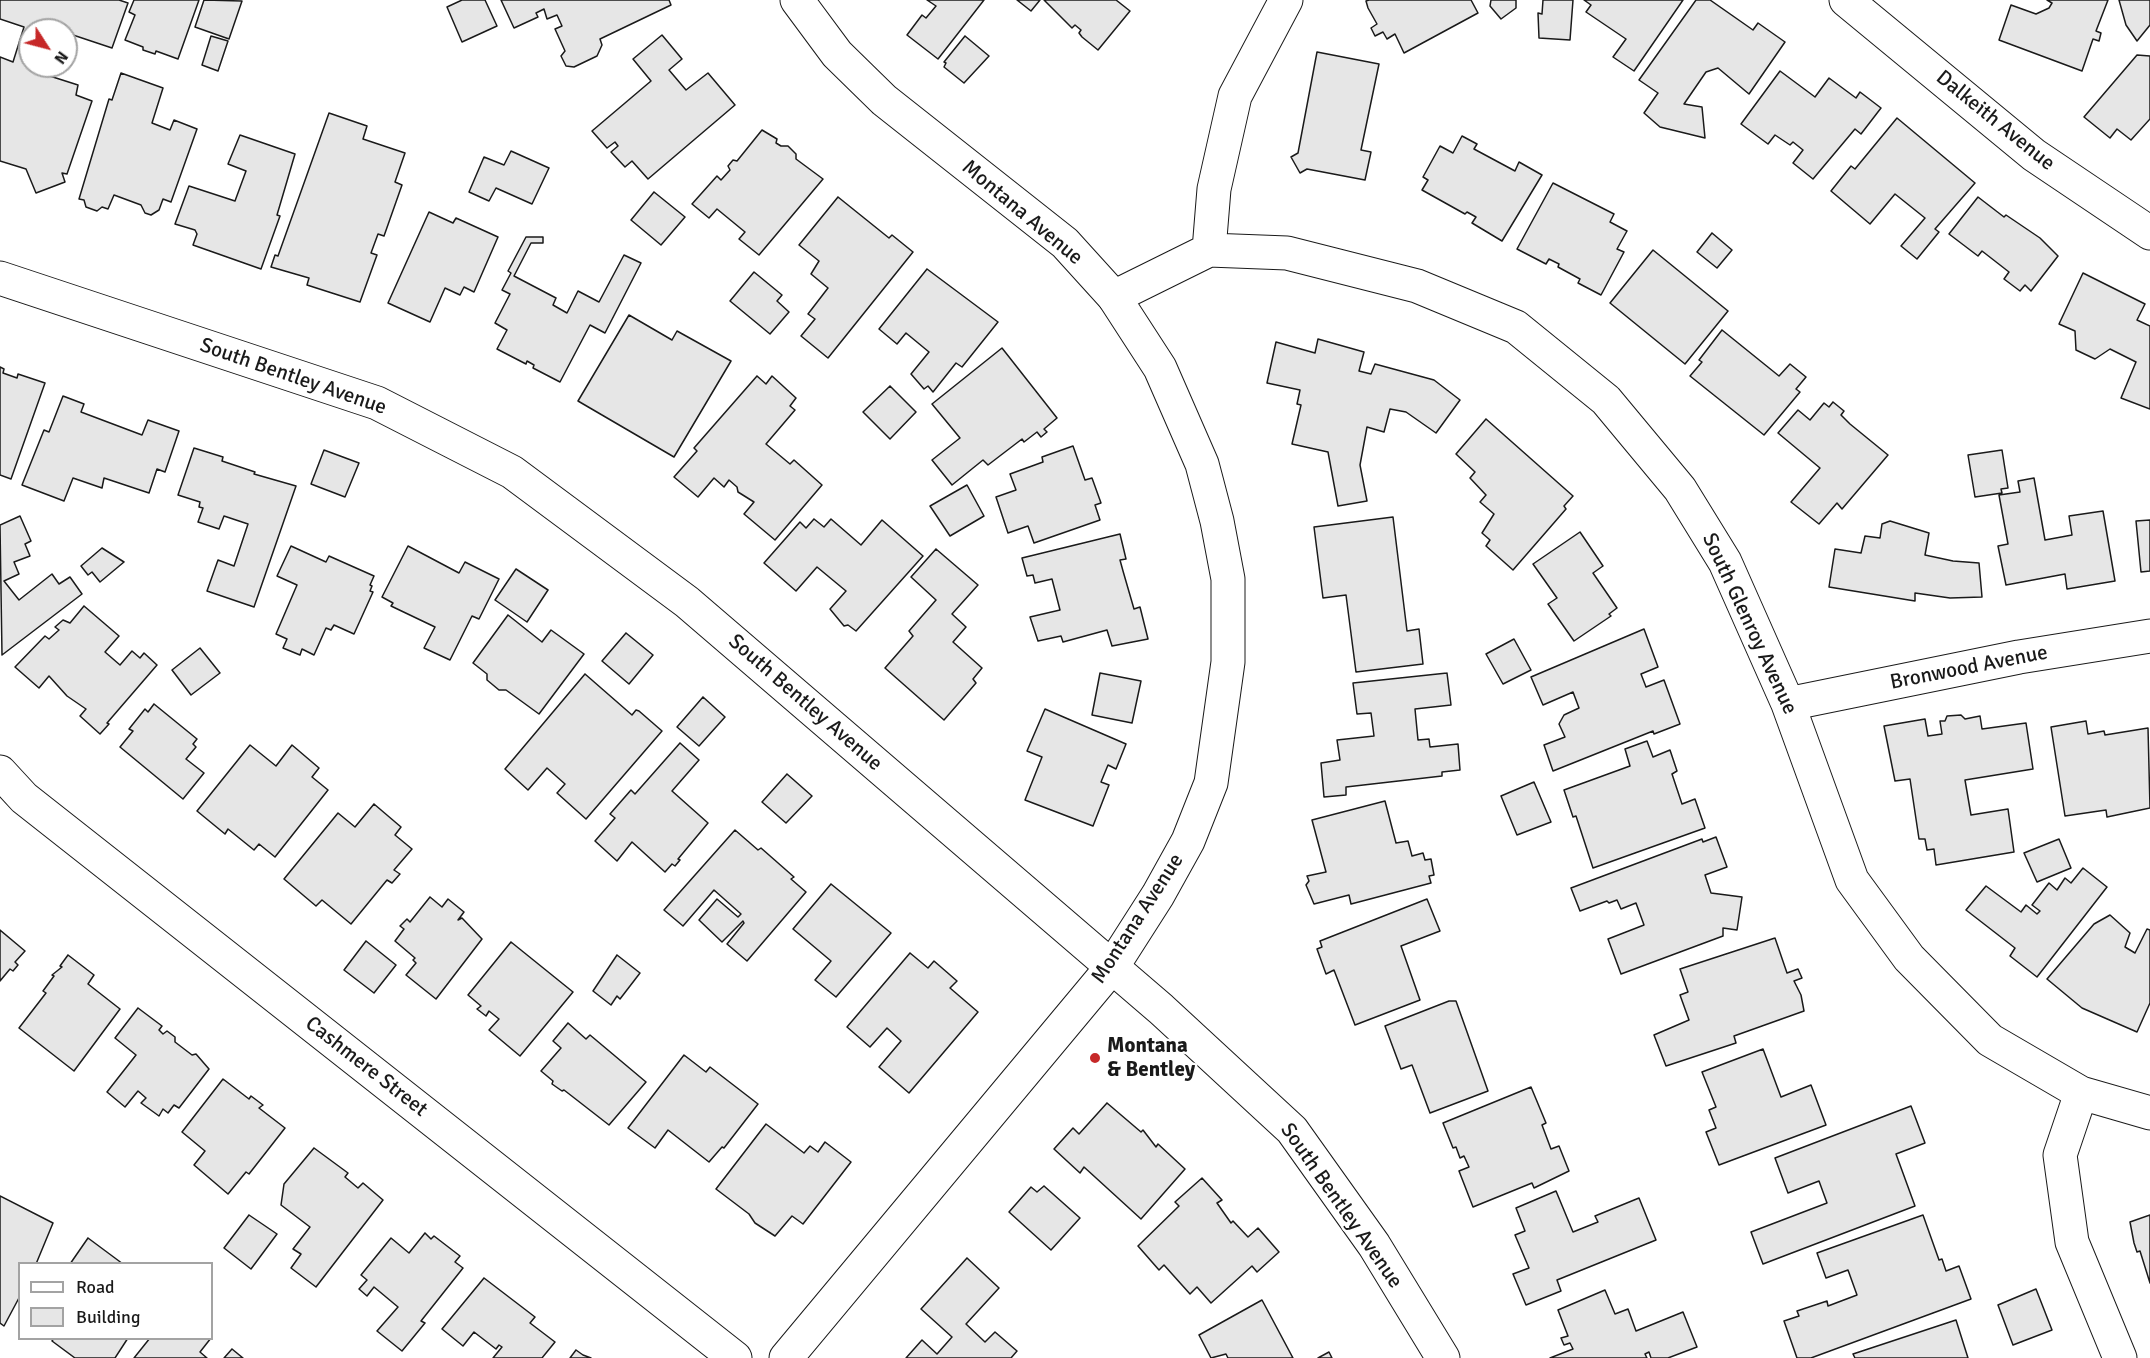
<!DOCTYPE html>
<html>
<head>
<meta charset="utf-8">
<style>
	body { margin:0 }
	#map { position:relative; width:2150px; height:1358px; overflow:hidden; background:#fff; font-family:Signika,sans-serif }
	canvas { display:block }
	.legend { position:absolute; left:18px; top:1262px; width:195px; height:78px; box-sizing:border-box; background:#fff; border:2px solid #a3a3a3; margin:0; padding:8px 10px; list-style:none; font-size:18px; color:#1a1a1a }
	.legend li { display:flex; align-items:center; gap:12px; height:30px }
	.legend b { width:30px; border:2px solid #a3a3a3 }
	.north { position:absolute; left:18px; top:18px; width:60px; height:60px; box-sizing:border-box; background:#fff; border:2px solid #a3a3a3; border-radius:50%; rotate:126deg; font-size:16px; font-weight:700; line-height:24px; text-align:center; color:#1a1a1a }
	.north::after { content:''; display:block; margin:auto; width:21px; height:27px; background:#c62828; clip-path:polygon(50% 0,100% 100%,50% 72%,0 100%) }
</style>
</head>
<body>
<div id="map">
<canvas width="2150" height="1358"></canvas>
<ul class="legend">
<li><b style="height:8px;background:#fff"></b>Road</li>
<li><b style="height:16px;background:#e6e6e6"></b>Building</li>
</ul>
<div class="north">N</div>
</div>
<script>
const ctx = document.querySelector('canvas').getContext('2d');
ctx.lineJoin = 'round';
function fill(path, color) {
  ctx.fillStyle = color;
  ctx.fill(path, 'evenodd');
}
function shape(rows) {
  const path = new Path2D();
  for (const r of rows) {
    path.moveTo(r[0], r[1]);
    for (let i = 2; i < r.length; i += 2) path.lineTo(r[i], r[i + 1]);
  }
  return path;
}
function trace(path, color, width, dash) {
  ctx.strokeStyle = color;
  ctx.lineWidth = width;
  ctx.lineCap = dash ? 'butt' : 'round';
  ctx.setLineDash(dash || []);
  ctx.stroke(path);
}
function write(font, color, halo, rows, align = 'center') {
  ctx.font = font + ' Signika,sans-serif';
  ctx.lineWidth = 4.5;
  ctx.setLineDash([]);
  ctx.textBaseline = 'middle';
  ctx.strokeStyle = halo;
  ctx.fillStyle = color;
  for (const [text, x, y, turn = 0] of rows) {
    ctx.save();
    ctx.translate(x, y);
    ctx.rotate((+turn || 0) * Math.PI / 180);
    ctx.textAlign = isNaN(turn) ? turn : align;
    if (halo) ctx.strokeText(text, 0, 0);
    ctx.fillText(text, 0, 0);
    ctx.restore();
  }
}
const building = shape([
	[0,0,119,0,128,3,112,48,70,34,66,44,66,30,30,30,30,66,36,66,34,71,78,85,76,95,92,101,67,174,62,173,65,182,36,193,26,169,0,161,0,57,13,62,24,27,0,19,0,0],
	[134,0,199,0,178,59,156,51,155,54,143,50,143,47,125,40,135,15,129,12,134,0],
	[204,0,242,1,229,39,195,27,204,0],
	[462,0,485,0,497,26,462,42,447,7,462,0],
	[501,0,669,0,671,5,600,39,602,45,597,56,574,67,566,66,561,56,565,51,555,29,562,26,557,15,547,19,544,9,536,13,538,17,514,28,501,0],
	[927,0,984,0,938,59,907,35,922,15,926,18,936,6,927,0],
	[1017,0,1040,0,1031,11,1017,0],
	[1044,0,1116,0,1130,11,1098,50,1082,37,1079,33,1081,30,1075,25,1072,28,1044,0],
	[1369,0,1471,0,1478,13,1404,53,1395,34,1387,39,1383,32,1375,36,1371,28,1377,24,1368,8,1366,1,1369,0],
	[1491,0,1516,0,1516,8,1501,19,1490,6,1491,0],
	[1543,0,1573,0,1570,40,1539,38,1538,13,1542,14,1543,0],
	[1584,0,1683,0,1634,71,1613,57,1626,39,1586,12,1591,5,1584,0],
	[1696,0,1710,0,1753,30,1758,23,1785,42,1749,94,1718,68,1706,72,1684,104,1702,107,1705,138,1660,127,1644,113,1658,93,1639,80,1696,0],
	[2108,0,2096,31,2101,33,2099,41,2093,39,2082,71,1999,40,2011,5,2036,14,2049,8,2052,3,2047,0,2108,0],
	[2119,0,2150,0,2150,25,2137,41,2126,25,2119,0],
	[662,35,682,59,669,70,686,90,708,73,735,105,648,179,632,161,625,167,611,152,618,146,615,142,607,148,592,131,651,81,633,59,662,35],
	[211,36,228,41,218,71,202,65,211,36],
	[965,36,989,56,964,83,944,67,946,63,944,62,965,36],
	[1317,52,1379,64,1361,150,1371,152,1365,180,1307,169,1300,173,1291,157,1298,153,1317,52],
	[2137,55,2150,56,2150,119,2131,140,2117,129,2110,138,2084,117,2137,55],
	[1780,71,1815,97,1829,78,1856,98,1860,92,1881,108,1861,134,1855,129,1813,179,1793,163,1803,150,1793,142,1790,145,1775,135,1768,144,1741,124,1780,71],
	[121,73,163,88,152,123,170,130,174,120,197,129,171,202,163,199,159,210,151,215,145,213,141,205,114,195,108,209,102,207,97,211,86,207,84,200,79,199,109,99,112,100,121,73],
	[329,113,367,126,363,139,405,153,395,182,402,185,384,236,378,234,371,253,377,255,360,302,307,285,309,278,271,267,275,255,278,256,329,113],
	[1897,118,1975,183,1935,229,1939,232,1917,259,1901,246,1925,218,1895,194,1870,224,1831,191,1851,166,1855,169,1897,118],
	[762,130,777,139,776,143,781,146,788,146,796,154,796,159,823,179,759,255,739,239,745,232,717,209,709,218,692,204,717,176,721,180,730,170,728,166,733,160,737,161,762,130],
	[240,135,295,154,277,215,280,216,261,269,193,245,197,234,195,230,175,224,189,186,235,201,246,171,228,164,240,135],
	[1462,136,1477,144,1474,149,1515,171,1519,162,1542,175,1502,241,1472,223,1476,217,1467,212,1465,214,1422,190,1428,180,1423,177,1440,146,1453,153,1462,136],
	[511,151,549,168,532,204,496,188,489,201,469,192,484,157,504,165,511,151],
	[1553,183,1614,214,1610,222,1627,231,1617,249,1624,252,1601,295,1578,283,1580,279,1558,267,1559,264,1549,259,1546,264,1517,249,1553,183],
	[654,192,685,217,661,245,631,220,654,192],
	[838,197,889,238,892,235,913,252,828,358,801,336,815,319,808,314,828,288,811,274,819,261,799,245,838,197],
	[1978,197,2004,217,2006,215,2040,238,2058,256,2031,291,2025,285,2020,291,2004,279,2009,272,1982,251,1978,256,1949,234,1978,197],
	[429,212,453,223,456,218,498,237,474,292,464,287,460,295,445,288,430,322,388,303,429,212],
	[1712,233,1732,250,1717,268,1697,252,1712,233],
	[526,237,543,237,543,243,531,243,514,276,556,298,553,305,567,313,578,291,599,302,624,255,641,263,605,333,590,325,560,382,533,368,534,365,527,361,526,364,497,349,507,330,495,323,510,294,502,290,511,273,508,271,526,237],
	[1653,250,1728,311,1685,364,1610,303,1653,250],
	[927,269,998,322,962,367,956,363,933,392,928,386,924,389,911,374,929,352,906,333,897,344,879,329,927,269],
	[754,272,782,295,777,301,789,312,770,334,730,301,754,272],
	[2083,273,2145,304,2137,320,2150,326,2150,409,2121,398,2136,362,2110,349,2095,359,2076,350,2075,331,2059,324,2083,273],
	[629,315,672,340,677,331,731,361,674,457,578,401,629,315],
	[1722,330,1779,376,1790,364,1806,377,1796,389,1800,392,1764,435,1690,376,1702,362,1699,360,1722,330],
	[1318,339,1364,352,1359,371,1371,374,1375,364,1434,380,1460,400,1436,433,1406,412,1390,409,1384,432,1367,427,1360,465,1367,501,1338,506,1328,452,1292,444,1301,405,1297,404,1300,390,1267,383,1276,342,1315,353,1318,339],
	[1002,348,1057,418,1044,429,1047,432,1041,437,1037,432,1024,442,1022,439,988,465,983,460,952,485,932,460,960,438,932,404,1002,348],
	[0,367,4,369,3,373,17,378,18,374,45,383,11,479,0,475,0,367],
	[757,376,766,384,772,376,796,398,790,406,795,410,766,444,790,464,794,460,822,485,775,540,744,514,754,502,738,492,737,487,729,480,724,487,714,478,698,497,674,477,697,451,694,448,757,376],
	[890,386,916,412,890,439,863,412,890,386],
	[63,396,84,404,81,412,142,435,148,420,179,431,165,472,157,469,149,493,104,478,102,488,73,478,64,501,22,485,44,430,49,432,63,396],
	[1833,402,1844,411,1841,415,1850,424,1888,455,1842,509,1837,503,1819,524,1791,502,1820,468,1778,433,1798,410,1810,420,1824,403,1829,407,1833,402],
	[1486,419,1573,496,1564,506,1566,509,1513,570,1486,546,1490,540,1482,533,1494,514,1480,502,1486,495,1470,478,1475,472,1456,454,1486,419],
	[1073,446,1085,480,1092,478,1101,503,1095,505,1100,520,1034,543,1028,526,1008,533,996,497,1016,490,1010,474,1043,462,1042,457,1073,446],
	[194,448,223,457,222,461,255,472,254,474,296,486,254,607,207,591,218,560,234,566,248,524,224,516,219,529,198,522,203,508,199,507,200,502,178,495,194,448],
	[324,450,359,463,345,497,311,484,324,450],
	[2002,450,2008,488,2001,489,2002,493,1975,497,1968,455,2002,450],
	[2034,478,2045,540,2072,535,2069,516,2103,511,2115,581,2067,589,2065,574,2006,585,1998,546,2008,544,1999,495,2020,492,2018,481,2034,478],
	[967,485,984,516,950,536,930,506,967,485],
	[20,516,31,541,25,544,30,556,14,562,19,574,4,581,19,600,52,574,59,584,70,577,82,594,2,655,0,525,20,516],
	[1393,517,1407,631,1419,629,1423,664,1356,672,1346,595,1323,598,1314,527,1393,517],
	[814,519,824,527,831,519,861,545,882,520,923,556,856,631,848,625,844,626,830,609,846,591,817,567,796,591,764,563,800,522,806,528,814,519],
	[2150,520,2150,571,2141,572,2136,521,2150,520],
	[1890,521,1929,533,1925,555,1953,561,1979,563,1982,597,1950,598,1915,593,1915,601,1829,587,1835,549,1861,553,1865,536,1880,538,1882,524,1890,521],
	[1580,532,1603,566,1593,573,1617,608,1609,614,1611,616,1574,641,1548,604,1557,598,1533,564,1580,532],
	[1120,534,1126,559,1120,560,1123,571,1134,609,1140,607,1148,639,1112,646,1107,630,1063,642,1061,636,1038,641,1030,617,1060,610,1052,579,1035,583,1033,575,1027,576,1022,558,1120,534],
	[291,546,326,562,329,556,374,576,370,585,372,586,370,591,373,592,354,634,334,625,331,630,326,628,314,655,302,649,300,655,283,648,287,639,276,634,297,585,277,576,291,546],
	[408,546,459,573,465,562,499,579,479,619,472,616,450,660,424,648,435,627,391,606,393,603,382,597,408,546],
	[102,548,124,562,100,582,92,572,88,575,81,566,102,548],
	[936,549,978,585,952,614,966,627,953,642,982,668,973,679,976,683,944,720,885,668,913,636,909,631,936,600,911,577,936,549],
	[516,569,548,590,527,622,495,600,516,569],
	[84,606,119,636,105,652,120,665,132,651,140,658,144,653,157,665,107,723,109,724,100,734,80,716,86,709,67,696,49,676,39,688,15,667,45,636,49,639,59,630,55,627,63,620,70,623,84,606],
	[508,615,542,642,551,630,584,654,539,714,506,690,499,690,487,680,487,674,473,663,508,615],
	[1644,629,1658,667,1641,674,1646,687,1664,680,1680,724,1654,734,1653,731,1553,771,1544,745,1565,737,1559,724,1564,715,1579,708,1573,692,1543,705,1531,677,1644,629],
	[626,633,653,655,629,684,602,661,626,633],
	[1514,639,1531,670,1503,684,1486,654,1514,639],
	[200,648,220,673,191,695,172,670,200,648],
	[1100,673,1141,681,1132,723,1092,715,1100,673],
	[1447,673,1451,705,1415,709,1418,740,1429,739,1430,747,1458,744,1460,770,1442,772,1442,776,1346,787,1346,795,1324,797,1321,763,1340,760,1337,740,1374,736,1371,713,1357,714,1353,683,1447,673],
	[585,674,632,715,636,710,639,711,662,731,586,819,557,793,565,784,547,768,528,790,505,769,585,674],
	[703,697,725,717,699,746,677,727,703,697],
	[154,704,197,739,193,744,196,747,186,759,204,773,183,799,120,747,133,731,129,729,145,709,148,712,154,704],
	[1045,709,1126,744,1116,769,1108,765,1101,782,1109,785,1093,826,1025,800,1042,757,1027,751,1045,709],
	[1961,715,1965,719,1980,716,1982,729,2026,723,2033,769,1965,780,1971,815,2008,809,2014,852,1936,865,1934,849,1927,850,1925,839,1919,839,1910,779,1895,781,1884,726,1925,719,1928,736,1942,734,1940,721,1945,721,1947,716,1961,715],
	[2086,721,2088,734,2104,731,2105,735,2148,728,2150,808,2107,817,2106,810,2065,816,2051,727,2086,721],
	[1647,741,1653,757,1670,750,1677,771,1672,774,1682,804,1695,799,1705,828,1593,868,1576,816,1573,817,1564,790,1630,766,1625,749,1647,741],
	[680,743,699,760,672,791,708,823,678,859,680,860,675,866,672,864,665,872,632,842,617,861,595,841,615,818,610,814,631,790,635,794,680,743],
	[250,745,276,766,292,745,319,768,312,777,328,790,275,857,259,844,254,850,228,829,225,834,197,811,250,745],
	[787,774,812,796,786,823,762,802,787,774],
	[1534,782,1551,822,1517,835,1501,796,1534,782],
	[1385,801,1396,843,1408,841,1412,856,1423,853,1425,860,1431,859,1434,875,1429,876,1431,883,1351,904,1349,895,1314,904,1306,885,1309,881,1307,876,1326,872,1312,820,1385,801],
	[374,804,401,827,395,835,412,849,394,870,400,874,392,883,387,880,351,924,322,900,316,906,284,879,338,813,355,827,374,804],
	[735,830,758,850,761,848,794,877,791,879,806,892,747,961,727,944,744,923,743,921,722,942,699,920,717,899,738,917,741,914,714,890,683,926,664,910,735,830],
	[1716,837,1727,867,1705,875,1711,893,1742,897,1737,930,1723,928,1723,936,1621,974,1608,939,1644,925,1636,903,1621,909,1617,900,1609,903,1607,901,1580,911,1571,888,1702,839,1703,842,1716,837],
	[2059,839,2071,868,2037,882,2024,853,2059,839],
	[2083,868,2107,887,2037,977,2010,956,2015,948,1966,910,1986,886,2021,912,2026,905,2037,914,2040,911,2032,905,2049,883,2057,890,2065,878,2071,883,2083,868],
	[831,884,891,933,836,997,815,980,831,961,793,929,831,884],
	[430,897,442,907,448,899,464,912,458,920,462,918,482,939,436,999,406,975,416,963,413,960,415,958,395,941,404,929,400,926,407,919,410,922,430,897],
	[1427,899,1440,931,1401,946,1420,1000,1355,1025,1334,970,1326,974,1317,949,1322,947,1320,941,1427,899],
	[2110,915,2130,933,2125,947,2135,953,2147,929,2150,930,2150,1003,2137,1032,2082,1008,2047,979,2094,924,2110,915],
	[0,930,25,951,15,962,18,965,13,971,10,969,0,981,0,930],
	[1775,938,1787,973,1798,969,1802,978,1794,981,1801,995,1804,1011,1734,1036,1736,1043,1666,1066,1654,1035,1689,1020,1680,995,1688,992,1680,969,1775,938],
	[366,941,396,965,374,993,344,970,366,941],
	[511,942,573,992,520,1056,489,1030,499,1019,489,1011,486,1016,477,1009,481,1006,468,995,511,942],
	[910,953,928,968,934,961,957,981,950,988,978,1012,909,1093,879,1067,901,1041,887,1028,870,1047,847,1027,910,953],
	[68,955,94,975,88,984,120,1009,74,1071,19,1028,46,993,43,991,54,976,52,975,62,967,60,966,68,955],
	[617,955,640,973,620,999,617,996,611,1005,593,991,617,955],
	[1449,1001,1456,1001,1488,1091,1430,1113,1412,1065,1401,1069,1385,1026,1449,1001],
	[138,1008,162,1026,159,1030,163,1034,167,1031,175,1037,175,1042,192,1055,196,1054,209,1069,179,1108,174,1105,168,1113,163,1109,159,1116,141,1103,146,1098,138,1091,125,1107,107,1092,136,1055,115,1038,138,1008],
	[568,1023,586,1039,590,1035,646,1082,609,1125,564,1090,562,1091,552,1084,553,1081,541,1071,561,1048,553,1041,568,1023],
	[1763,1049,1781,1097,1811,1085,1826,1125,1719,1165,1706,1132,1716,1128,1709,1110,1716,1107,1702,1072,1763,1049],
	[684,1055,706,1072,710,1067,758,1104,724,1148,722,1147,709,1162,668,1130,655,1148,628,1128,684,1055],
	[223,1079,249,1099,251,1096,263,1105,259,1108,285,1128,249,1174,246,1172,228,1194,194,1165,205,1151,182,1132,223,1079],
	[1531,1087,1546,1123,1542,1125,1551,1149,1559,1146,1569,1171,1534,1188,1532,1183,1473,1207,1459,1171,1469,1167,1464,1156,1460,1158,1456,1147,1453,1148,1443,1123,1531,1087],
	[1107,1103,1141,1132,1143,1130,1156,1147,1158,1144,1185,1169,1141,1219,1084,1167,1080,1173,1054,1149,1073,1128,1079,1134,1107,1103],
	[1911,1106,1925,1143,1896,1154,1915,1206,1763,1264,1751,1232,1827,1203,1819,1181,1788,1193,1775,1158,1911,1106],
	[766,1124,804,1153,810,1146,818,1152,825,1142,851,1162,803,1224,792,1216,775,1236,755,1223,749,1214,716,1189,766,1124],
	[314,1148,348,1173,345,1177,358,1188,363,1183,383,1200,316,1287,291,1268,301,1254,293,1249,310,1227,281,1205,284,1184,314,1148],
	[1202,1178,1222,1200,1217,1203,1231,1223,1233,1221,1248,1237,1258,1228,1279,1252,1257,1272,1252,1266,1211,1303,1197,1287,1190,1294,1164,1265,1159,1270,1138,1246,1179,1206,1175,1202,1202,1178],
	[1044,1186,1080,1218,1051,1250,1009,1212,1031,1187,1037,1192,1044,1186],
	[1556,1191,1573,1232,1598,1222,1595,1216,1639,1198,1656,1240,1557,1280,1561,1291,1526,1305,1513,1274,1529,1268,1515,1235,1525,1231,1516,1208,1556,1191],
	[0,1196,53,1223,36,1264,20,1264,20,1296,4,1326,0,1323,0,1196],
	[249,1215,277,1234,251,1269,224,1248,249,1215],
	[1923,1215,1939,1260,1942,1259,1946,1271,1959,1266,1971,1299,1811,1358,1797,1358,1784,1321,1799,1316,1797,1311,1827,1301,1828,1306,1857,1295,1848,1270,1826,1278,1817,1253,1923,1215],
	[2150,1215,2150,1283,2140,1251,2137,1252,2134,1243,2130,1222,2150,1215],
	[425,1233,431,1239,434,1236,460,1256,455,1262,463,1268,421,1321,425,1323,402,1351,377,1331,398,1307,374,1287,367,1296,359,1289,367,1280,361,1275,391,1238,409,1253,425,1233],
	[88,1238,123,1264,70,1264,88,1238],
	[967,1258,999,1288,966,1324,985,1342,995,1332,1017,1351,1011,1358,906,1358,922,1340,937,1354,952,1337,921,1309,967,1258],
	[484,1278,535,1317,530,1323,555,1342,542,1358,493,1358,502,1347,499,1345,496,1349,474,1332,463,1346,442,1329,484,1278],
	[2036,1289,2052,1330,2013,1345,1998,1305,2036,1289],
	[1605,1290,1615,1314,1628,1309,1636,1331,1683,1312,1697,1347,1668,1358,1651,1358,1649,1352,1645,1354,1647,1358,1550,1358,1573,1349,1570,1343,1564,1345,1561,1338,1568,1336,1558,1310,1605,1290],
	[1262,1300,1293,1358,1228,1358,1226,1354,1211,1358,1199,1335,1262,1300],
	[1956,1320,1968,1358,1855,1358,1853,1354,1956,1320],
	[54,1338,128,1338,115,1358,75,1358,52,1341,54,1338],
	[150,1338,211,1338,200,1352,207,1358,134,1358,150,1338],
	[232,1349,243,1358,224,1358,232,1349],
	[576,1350,583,1355,591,1358,570,1358,576,1350],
	[1329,1352,1332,1358,1318,1358,1329,1352]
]);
fill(building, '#e6e6e6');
trace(building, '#1a1a1a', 1.5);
const street = shape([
	[1846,0,2034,155,2150,233],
	[1209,250,1214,189,1235,96,1286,0],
	[0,278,377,403,512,472,687,602,1161,1009,1292,1130,1374,1245,1443,1358],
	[1114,297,1209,250,1287,253,1417,286,1516,327,1606,400,1680,489,1725,562,1788,704,1852,880,1909,958,1990,1040,2081,1093,2150,1113],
	[1788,704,2019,657,2150,636],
	[0,772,24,798,735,1358],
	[2081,1093,2060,1155,2072,1242,2120,1358]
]);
const secondary = shape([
	[786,1358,1112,967,1158,895,1188,841,1211,783,1228,662,1228,579,1217,521,1202,464,1160,368,1114,297,1065,243,884,100,837,54,797,0]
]);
trace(street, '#1a1a1a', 35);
trace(secondary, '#1a1a1a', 35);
trace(street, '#fff', 33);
trace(secondary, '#fff', 33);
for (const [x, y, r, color] of [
	[1095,1058,6,"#c62828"]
]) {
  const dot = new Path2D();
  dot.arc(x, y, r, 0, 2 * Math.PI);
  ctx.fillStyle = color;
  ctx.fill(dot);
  trace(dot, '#fff', 2);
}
write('21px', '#1a1a1a', '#fff', [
	["Dalkeith Avenue",1995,121,39],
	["Montana Avenue",1022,213,40],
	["South Bentley Avenue",293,377,19],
	["South Glenroy Avenue",1749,624,65],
	["Bronwood Avenue",1969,668,-11],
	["South Bentley Avenue",805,703,41],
	["Montana Avenue",1138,919,-57],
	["Cashmere Street",366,1067,38],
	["South Bentley Avenue",1341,1206,55]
]);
write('bold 21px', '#1a1a1a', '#fff', [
	["Montana",1107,1046],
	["& Bentley",1107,1070]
], 'left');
</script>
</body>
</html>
